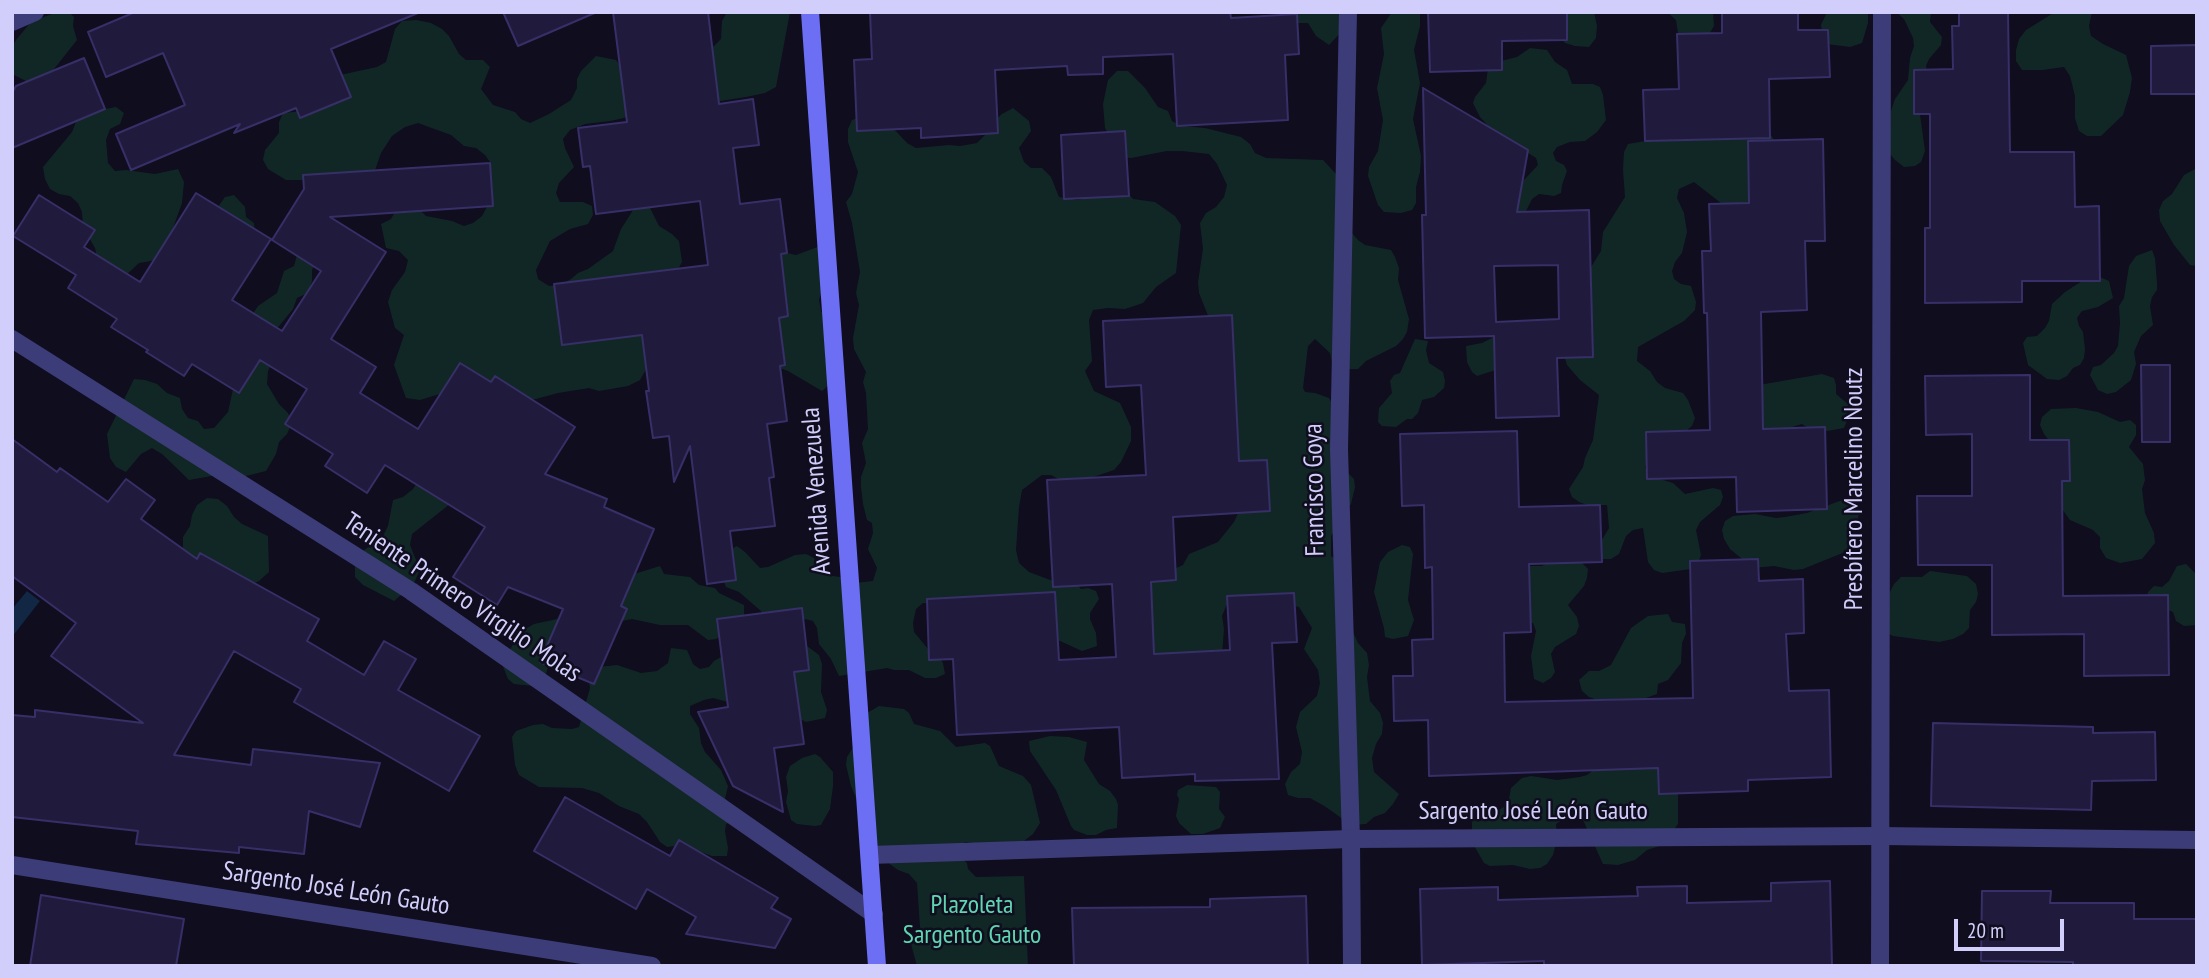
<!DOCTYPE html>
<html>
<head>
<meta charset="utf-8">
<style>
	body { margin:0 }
	#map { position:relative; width:2209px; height:978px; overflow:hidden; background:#0f0d1e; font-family:"PT Sans Narrow",sans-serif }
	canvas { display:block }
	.frame { position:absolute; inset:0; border:14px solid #d1cefb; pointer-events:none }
	.scale { position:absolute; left:1954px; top:919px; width:110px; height:32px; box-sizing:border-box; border:4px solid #d1cefb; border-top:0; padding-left:9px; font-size:21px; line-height:24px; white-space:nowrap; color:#d1cefb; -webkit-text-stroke:5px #0f0d1e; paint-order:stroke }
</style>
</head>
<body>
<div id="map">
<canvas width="2209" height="978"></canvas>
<div class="frame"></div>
<div class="scale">20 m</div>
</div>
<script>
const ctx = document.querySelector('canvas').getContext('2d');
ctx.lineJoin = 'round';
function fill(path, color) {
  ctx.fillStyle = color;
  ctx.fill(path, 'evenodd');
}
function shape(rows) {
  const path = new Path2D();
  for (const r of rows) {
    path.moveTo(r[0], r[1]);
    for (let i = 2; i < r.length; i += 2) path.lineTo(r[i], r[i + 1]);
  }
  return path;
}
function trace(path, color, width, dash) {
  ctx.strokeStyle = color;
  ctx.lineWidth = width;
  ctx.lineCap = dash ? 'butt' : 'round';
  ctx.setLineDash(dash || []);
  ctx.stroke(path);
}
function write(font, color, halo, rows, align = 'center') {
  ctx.font = font + ' "PT Sans Narrow",sans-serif';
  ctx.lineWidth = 5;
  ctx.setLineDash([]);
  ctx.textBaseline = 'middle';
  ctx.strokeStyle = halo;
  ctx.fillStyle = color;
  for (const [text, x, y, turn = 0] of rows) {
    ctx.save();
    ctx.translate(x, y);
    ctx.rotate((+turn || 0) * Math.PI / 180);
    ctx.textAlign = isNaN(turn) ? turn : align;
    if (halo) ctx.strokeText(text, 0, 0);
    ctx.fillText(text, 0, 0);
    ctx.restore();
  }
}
fill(shape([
	[57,12,69,12,74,17,73,26,77,40,43,83,32,84,12,74,12,47,16,40,31,22],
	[727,12,790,12,776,87,765,93,746,97,714,102,705,55,721,39,722,21],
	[1281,12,1348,12,1347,26,1329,45,1316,36,1308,23,1297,23,1286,19],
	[1392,12,1420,12,1420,26,1414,50,1420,83,1413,119,1421,156,1420,172,1416,187,1416,203,1412,210,1401,213,1384,212,1378,205,1368,176,1369,167,1378,151,1383,120,1377,88,1384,54,1381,28],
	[1561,12,1594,12,1597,26,1596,38,1589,47,1575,46,1565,43,1557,34],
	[1667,12,1713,12,1714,26,1708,36,1687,40,1678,33,1676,20],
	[1827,12,1868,12,1868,23,1862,43,1850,47,1827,44,1823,38,1821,25],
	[1896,12,1931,12,1930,22,1942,37,1941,45,1929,59,1926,66,1929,82,1919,107,1925,151,1921,162,1915,166,1904,167,1895,160,1889,153,1891,111,1895,99,1908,80,1910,58,1914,46,1913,38,1904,19],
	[2055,12,2092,12,2089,26,2091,36,2103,44,2126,55,2132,78,2130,92,2123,115,2101,136,2087,136,2079,131,2075,118,2075,96,2070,76,2064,67,2042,70,2022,70,2016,61,2016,50,2019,39,2026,30],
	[416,20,431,23,442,29,449,36,459,54,466,60,483,60,490,67,481,89,493,105,515,112,521,119,530,123,549,114,571,100,577,88,577,79,581,71,596,56,616,60,629,78,633,113,624,118,610,121,585,124,570,130,563,139,565,148,574,167,559,183,556,193,560,202,583,202,592,206,593,215,588,224,570,229,550,241,536,270,538,279,549,286,560,285,571,279,578,273,588,269,613,251,621,229,635,207,650,208,659,226,672,234,679,241,682,262,677,271,652,359,640,380,628,386,599,391,589,388,558,393,532,400,446,392,420,400,406,398,394,365,404,335,395,328,388,302,392,290,405,272,408,260,399,251,386,248,381,224,391,219,396,210,415,205,426,216,452,221,464,226,473,223,482,216,493,196,490,162,485,155,476,148,464,146,451,135,418,123,405,127,392,136,381,153,374,173,314,180,286,180,268,169,263,160,265,150,279,133,279,122,283,113,304,111,340,75,377,67,386,62,395,29,402,21],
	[1530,48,1547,50,1555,62,1567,70,1572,84,1593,84,1600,87,1603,95,1606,120,1597,132,1585,141,1570,142,1557,147,1553,153,1556,161,1564,165,1567,171,1562,185,1561,193,1554,196,1539,194,1532,199,1526,211,1518,214,1513,210,1504,188,1523,181,1538,165,1536,158,1491,129,1480,117,1473,103,1475,97,1486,83,1488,68,1493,63,1517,57],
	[1117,71,1128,71,1145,88,1158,107,1168,111,1172,121,1182,126,1205,128,1241,137,1250,144,1255,153,1266,158,1323,160,1337,175,1350,213,1352,233,1358,240,1365,245,1391,250,1395,257,1399,268,1398,280,1409,319,1407,332,1403,339,1396,346,1366,361,1358,369,1345,369,1332,362,1330,353,1315,339,1308,346,1303,388,1305,392,1315,393,1329,398,1332,403,1332,442,1348,473,1354,479,1355,487,1351,504,1331,536,1331,556,1345,565,1353,632,1358,643,1367,653,1369,665,1367,677,1370,701,1380,713,1383,723,1382,734,1376,744,1372,758,1374,772,1399,794,1393,804,1385,813,1374,817,1366,824,1351,825,1326,807,1310,798,1298,798,1288,795,1285,784,1291,772,1300,764,1302,752,1296,727,1300,712,1317,696,1320,683,1318,670,1304,649,1312,628,1299,607,1289,605,1238,603,1226,606,1222,616,1224,629,1222,655,1175,666,1148,649,1146,611,1151,579,1183,565,1189,554,1218,542,1234,522,1239,511,1209,318,1199,293,1198,282,1203,249,1200,223,1206,213,1216,207,1224,197,1227,185,1217,164,1209,154,1182,151,1167,151,1131,158,1120,157,1105,128,1103,104,1108,80],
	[116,107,124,113,120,124,110,129,106,140,108,163,115,171,126,170,155,174,178,169,184,182,182,203,163,256,151,261,139,263,122,279,98,262,95,248,83,227,82,212,78,203,70,196,59,194,50,189,45,179,43,167,72,132,76,122,83,113],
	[1013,108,1029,121,1031,131,1019,148,1024,162,1031,168,1042,168,1051,177,1059,197,1077,200,1126,191,1133,199,1155,202,1175,216,1181,225,1176,273,1156,287,1143,303,1125,309,1108,308,1093,310,1089,320,1092,361,1085,371,1094,391,1120,403,1131,427,1131,441,1121,462,1114,470,1087,479,1064,482,1051,475,1042,475,1022,490,1019,507,1016,550,1019,563,1029,572,1053,581,1072,578,1081,589,1088,588,1096,591,1099,599,1090,613,1090,619,1096,633,1097,646,1082,651,1060,641,931,603,923,603,916,609,913,623,914,632,928,649,936,651,943,663,945,674,936,678,925,678,909,670,894,670,887,668,839,676,831,659,819,644,817,628,813,621,805,619,798,626,764,619,761,611,739,592,726,587,722,577,729,550,737,546,745,552,760,568,768,567,795,555,806,554,814,558,826,575,847,578,855,583,873,581,877,568,868,549,873,533,872,523,867,520,863,504,861,487,861,477,866,463,862,443,868,429,866,393,863,382,866,372,854,349,853,338,859,305,856,293,860,272,852,223,846,202,852,194,858,172,848,142,848,129,852,120,861,117,892,127,907,143,916,148,949,145,960,146,977,143,985,135,988,126,1002,114],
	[1770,134,1775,141,1763,201,1726,207,1694,182,1679,189,1677,198,1684,213,1687,232,1682,253,1675,262,1672,271,1674,279,1681,284,1691,286,1696,302,1695,310,1684,321,1638,347,1637,361,1650,371,1657,382,1665,388,1683,393,1688,400,1695,418,1692,426,1686,431,1654,452,1645,467,1650,476,1673,483,1685,494,1713,488,1721,490,1723,497,1720,505,1700,522,1696,530,1701,555,1698,563,1691,569,1662,573,1654,570,1648,562,1643,528,1633,530,1626,536,1619,554,1611,559,1602,559,1600,543,1609,528,1607,505,1587,505,1579,502,1572,497,1569,489,1583,467,1585,458,1593,440,1599,395,1580,380,1567,365,1564,355,1586,275,1601,251,1603,232,1625,197,1623,170,1624,152,1628,144,1657,139],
	[2197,168,2197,266,2190,265,2174,245,2160,221,2159,210,2163,201,2172,194,2184,175],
	[234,195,245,207,246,217,254,223,255,233,210,218,225,197],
	[300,244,318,257,312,270,312,281,308,293,297,298,293,309,275,331,274,358,268,371,267,384,279,404,288,413,292,423,287,434,279,442,276,454,266,471,234,479,223,474,189,480,162,454,152,448,141,454,126,472,116,467,110,458,107,434,134,379,145,380,157,384,167,393,180,398,182,409,188,418,198,421,204,429,214,428,228,412,239,362,252,315,258,306,277,293,284,271,294,266],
	[823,245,822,290,819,300,821,311,829,322,825,359,829,368,830,384,822,391,788,371,777,367,780,246,787,253,796,255],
	[2152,250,2155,258,2157,283,2157,290,2152,297,2150,306,2153,325,2141,336,2134,352,2136,364,2131,380,2116,392,2107,394,2098,390,2090,375,2093,367,2101,365,2114,353,2118,346,2120,323,2119,306,2124,298,2129,266,2136,256],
	[2093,274,2109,281,2113,298,2098,307,2082,311,2077,318,2079,326,2083,332,2085,349,2084,358,2080,365,2073,368,2067,376,2059,380,2047,379,2028,365,2023,343,2027,337,2037,336,2045,328,2049,321,2052,304,2065,292],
	[1496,336,1508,366,1477,376,1472,372,1467,362,1466,346,1482,343],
	[1415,339,1428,341,1426,350,1429,363,1443,372,1445,381,1444,388,1434,397,1422,400,1418,413,1412,419,1407,419,1396,427,1382,426,1378,422,1379,408,1392,393,1390,381,1394,375,1400,373],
	[1822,374,1834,378,1836,385,1836,394,1848,404,1851,411,1844,428,1816,433,1802,424,1792,427,1768,440,1745,418,1759,385],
	[2076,408,2098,412,2120,422,2130,420,2136,425,2136,435,2129,447,2143,464,2145,480,2142,489,2145,513,2154,533,2155,543,2142,559,2120,563,2106,558,2100,548,2100,537,2093,530,2070,520,2062,509,2051,443,2044,434,2040,425,2042,417,2051,409],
	[421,476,450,504,412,534,410,545,420,570,413,585,394,601,363,585,355,577,355,557,383,536,388,526,393,500,403,497,413,489],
	[207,498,218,499,227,506,234,517,242,524,268,536,269,572,259,581,247,587,183,552,183,537,190,526,192,515,197,505],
	[1845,499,1859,512,1855,538,1845,552,1803,569,1794,570,1774,566,1753,568,1730,549,1724,539,1722,530,1725,521,1733,516,1755,514,1776,518,1785,517,1807,513],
	[1402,545,1410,547,1413,554,1408,600,1414,620,1408,636,1393,639,1385,637,1384,628,1374,592,1380,562,1388,552],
	[1580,561,1588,569,1587,578,1584,586,1568,605,1577,617,1579,626,1576,634,1555,647,1551,654,1555,672,1551,678,1543,683,1534,679,1531,656,1536,631,1533,623,1525,622,1520,566,1542,566,1549,562],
	[2186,564,2197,575,2197,625,2184,626,2176,621,2173,612,2146,601,2148,592,2154,586,2162,587,2169,581,2177,566],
	[660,566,664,574,690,577,699,585,715,588,719,593,744,605,744,615,740,623,716,639,708,640,688,625,660,625,632,619,622,621,618,627,552,654,545,677,533,686,514,684,508,679,502,664,516,639,527,628,534,624,562,618,631,575],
	[1930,571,1967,576,1976,584,1978,594,1976,602,1970,610,1969,628,1963,634,1953,639,1939,642,1893,636,1883,631,1885,602,1894,584,1901,577,1922,577],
	[1668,614,1672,622,1685,624,1686,634,1682,643,1681,663,1668,680,1658,684,1657,694,1646,698,1637,707,1603,702,1589,697,1582,691,1579,680,1589,671,1599,671,1611,665,1631,628,1648,616],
	[807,646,819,655,822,664,821,692,827,710,825,718,806,722,796,717,793,676,800,649],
	[671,648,687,650,693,664,700,669,709,667,714,661,721,657,727,663,728,702,713,698,704,700,690,706,690,714,699,728,701,743,705,752,721,770,728,786,725,799,732,821,726,824,725,831,728,848,727,856,712,856,682,845,667,847,660,842,647,822,639,814,619,806,599,793,582,788,539,787,519,775,515,765,512,737,516,731,533,725,543,724,552,728,572,729,579,727,590,688,589,681,599,667,617,665,641,673,657,671,668,663],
	[879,706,904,709,909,713,914,724,940,731,956,747,985,743,990,746,999,766,1023,776,1031,785,1040,823,1033,834,1024,841,980,844,966,842,949,848,967,863,968,869,976,877,1024,876,1028,966,917,966,911,944,920,927,917,883,909,874,898,870,880,857,851,786,846,765,847,757,856,743,867,713],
	[1050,736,1069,737,1087,742,1084,760,1099,784,1110,791,1116,799,1118,805,1117,828,1106,830,1096,835,1087,835,1074,830,1071,826,1056,790,1030,751,1029,741],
	[815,754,820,757,833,772,833,786,830,809,821,825,815,826,797,824,791,820,786,802,788,791,786,777,790,766,802,758],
	[1600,765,1654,766,1669,776,1678,788,1678,824,1663,845,1647,850,1635,860,1618,865,1603,864,1583,820,1576,817,1565,818,1556,824,1557,839,1553,855,1547,864,1540,868,1530,869,1513,865,1490,866,1484,863,1472,842,1472,818,1478,813,1499,810,1508,804,1511,788,1522,778,1531,776,1557,780,1580,777,1587,775],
	[1187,785,1216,787,1220,792,1219,809,1225,817,1220,828,1203,834,1191,834,1179,823,1176,816,1179,799,1177,795,1178,790]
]), '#112725');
fill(shape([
	[27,591,40,601,12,637,12,609]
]), '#112743');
const building = shape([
	[135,12,418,12,418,13,331,49,351,97,300,118,296,108,234,133,240,124,131,170,116,134,185,105,163,53,106,77,88,32,135,12],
	[503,12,597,12,518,46,503,12],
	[613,12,708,12,719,104,753,99,759,145,733,148,740,204,780,199,787,253,781,254,788,316,779,318,785,365,780,366,787,421,767,424,774,477,769,478,775,526,730,531,736,580,707,584,690,446,674,482,669,436,653,438,646,391,649,391,642,335,562,345,554,284,708,265,700,201,596,214,590,166,583,167,578,128,627,122,613,12],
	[870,12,1230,12,1231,18,1297,14,1299,54,1285,55,1288,120,1177,126,1173,54,1103,57,1103,74,1068,75,1067,66,995,70,998,133,921,138,921,128,857,131,854,60,872,59,870,12],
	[1428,12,1567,12,1567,40,1502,41,1502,70,1430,72,1428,12],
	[1722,12,1798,12,1798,30,1828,30,1830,77,1769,79,1770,138,1645,141,1643,90,1679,89,1677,34,1722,33,1722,12],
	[1959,12,2008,12,2010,152,2074,152,2075,207,2099,206,2100,281,2022,281,2022,302,1925,303,1925,228,1930,228,1930,114,1914,114,1914,70,1953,69,1952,26,1959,26,1959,12],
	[2197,45,2197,94,2151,94,2151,46,2197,45],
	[84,58,105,109,12,148,12,93,16,86,84,58],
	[1423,88,1528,150,1517,212,1589,210,1593,357,1557,358,1559,416,1496,418,1494,336,1425,338,1422,215,1426,215,1423,88],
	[1558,265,1559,319,1496,322,1494,266,1558,265],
	[1125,131,1129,196,1064,199,1061,135,1125,131],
	[1823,139,1825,241,1805,241,1807,310,1761,312,1763,429,1825,427,1827,509,1737,512,1736,477,1647,479,1646,432,1710,430,1707,313,1704,313,1702,251,1711,251,1709,204,1749,203,1748,141,1823,139],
	[490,163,493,206,330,217,386,252,331,339,376,367,360,393,418,429,460,363,491,382,495,376,575,427,545,474,607,499,604,507,654,529,621,606,627,609,594,684,540,662,563,609,508,587,497,605,453,577,485,527,385,465,367,493,325,466,333,454,285,424,307,389,260,360,239,393,192,364,184,376,146,352,148,350,111,327,117,319,68,288,76,275,13,236,39,195,95,230,84,247,140,282,196,193,271,239,232,300,282,331,321,271,272,240,304,189,303,175,490,163],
	[1232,315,1239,461,1267,460,1270,511,1173,517,1176,580,1151,582,1154,654,1230,650,1227,596,1294,593,1297,642,1272,643,1279,779,1195,781,1195,774,1122,778,1119,727,957,735,953,659,929,660,927,599,1055,592,1059,660,1116,657,1112,584,1053,587,1047,480,1146,475,1141,385,1106,387,1103,321,1232,315],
	[2141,365,2170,365,2170,442,2142,442,2141,365],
	[2030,375,2030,440,2069,440,2070,481,2062,481,2063,596,2168,595,2169,675,2084,676,2084,634,1992,635,1992,565,1918,565,1917,496,1972,496,1972,434,1926,435,1925,376,2030,375],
	[1517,431,1519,507,1600,505,1602,562,1529,564,1531,632,1504,633,1505,702,1693,698,1690,561,1758,559,1759,581,1803,579,1804,633,1786,634,1789,691,1829,690,1831,777,1748,780,1748,791,1659,794,1658,768,1429,776,1428,720,1394,721,1393,676,1413,676,1412,640,1433,639,1432,567,1425,568,1424,505,1402,506,1400,434,1517,431],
	[12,439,57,472,60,468,108,502,126,479,155,500,141,519,197,559,200,553,319,619,307,641,364,675,384,641,416,659,398,690,480,736,449,791,294,702,301,689,234,651,174,755,251,765,253,749,380,763,360,827,309,811,304,854,239,847,239,853,136,844,138,831,12,817,12,715,35,717,35,710,143,723,51,656,76,623,12,576,12,439],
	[802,608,809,670,794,672,804,744,774,748,783,812,733,786,698,712,728,707,717,619,802,608],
	[1933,723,2093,727,2093,733,2155,732,2156,780,2092,781,2091,810,1931,806,1933,723],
	[565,797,670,856,679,840,778,898,771,908,791,919,775,948,686,934,696,917,647,889,636,909,534,851,565,797],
	[1830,881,1832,966,1544,966,1544,961,1422,965,1420,889,1498,887,1498,900,1638,896,1637,887,1687,886,1687,903,1771,901,1771,883,1830,881],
	[1982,891,2051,891,2050,903,2134,903,2134,919,2197,919,2197,966,2073,966,2073,962,1981,961,1982,891],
	[41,895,184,919,176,966,30,966,41,895],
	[1306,896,1308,966,1074,966,1072,908,1210,907,1210,899,1306,896]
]);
fill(building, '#201b3d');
trace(building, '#372f67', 2);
trace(shape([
	[1348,12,1339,449,1351,839,1352,966],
	[1880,966,1882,12]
]), '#3c3c79', 18);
trace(shape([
	[12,22,35,12],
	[12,339,411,591,874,914],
	[870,855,1351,839,1881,836,2197,840],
	[12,865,652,966]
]), '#3c3c79', 18);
trace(shape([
	[810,12,877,966]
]), '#6c6ff4', 18);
write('26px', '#d1cefb', '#0f0d1e', [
	["Presbítero Marcelino Noutz",1855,489,-90],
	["Francisco Goya",1315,490,-91],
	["Avenida Venezuela",817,491,-94],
	["Teniente Primero Virgilio Molas",462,598,34],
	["Sargento José León Gauto",1533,812],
	["Sargento José León Gauto",336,889,9]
]);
write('26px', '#60d5b2', '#0f0d1e', [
	["Plazoleta",972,906],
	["Sargento Gauto",972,936]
]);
</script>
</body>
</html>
